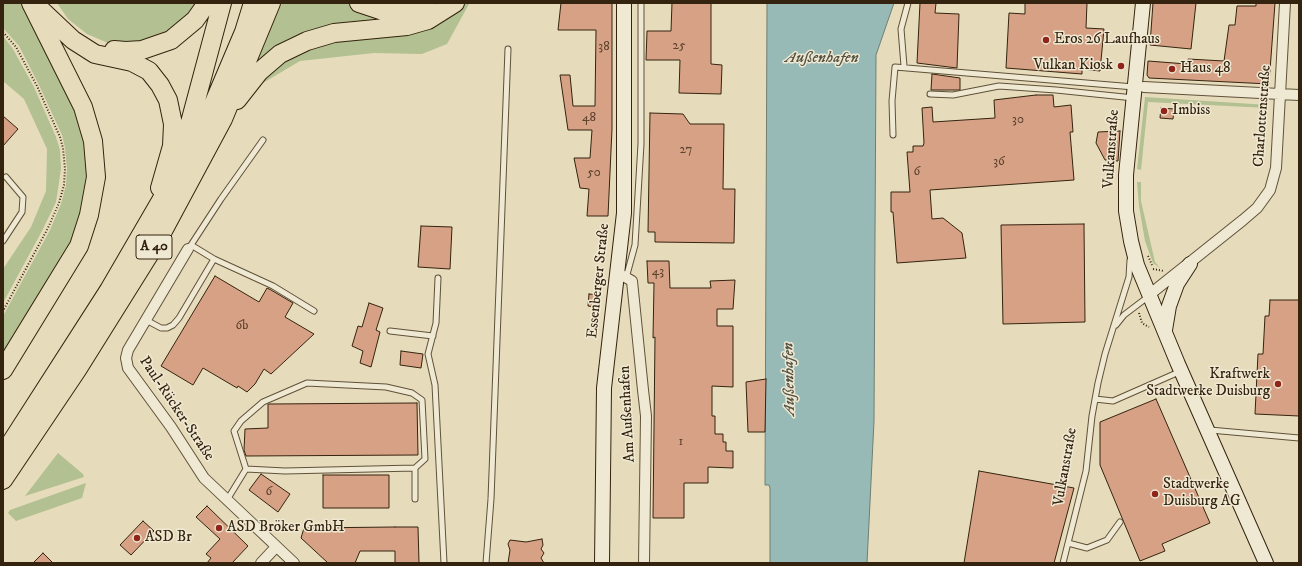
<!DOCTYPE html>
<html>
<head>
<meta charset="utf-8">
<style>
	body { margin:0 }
	#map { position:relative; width:1302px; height:566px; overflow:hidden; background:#e6dcbb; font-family:"IM FELL DW Pica",serif }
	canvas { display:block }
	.frame { position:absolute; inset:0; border:4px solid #34230e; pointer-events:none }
</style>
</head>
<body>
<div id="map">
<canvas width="1302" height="566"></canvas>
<div class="frame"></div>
</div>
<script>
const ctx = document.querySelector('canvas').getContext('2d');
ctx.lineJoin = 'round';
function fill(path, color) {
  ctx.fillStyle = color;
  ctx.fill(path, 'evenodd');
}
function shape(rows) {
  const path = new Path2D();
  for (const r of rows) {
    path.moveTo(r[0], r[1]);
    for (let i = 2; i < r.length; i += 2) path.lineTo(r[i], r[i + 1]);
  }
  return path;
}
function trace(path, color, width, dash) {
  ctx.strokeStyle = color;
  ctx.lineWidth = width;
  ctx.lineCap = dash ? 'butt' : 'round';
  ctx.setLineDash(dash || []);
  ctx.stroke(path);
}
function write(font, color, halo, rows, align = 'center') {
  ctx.font = font + ' "IM FELL DW Pica",serif';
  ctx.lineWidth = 3;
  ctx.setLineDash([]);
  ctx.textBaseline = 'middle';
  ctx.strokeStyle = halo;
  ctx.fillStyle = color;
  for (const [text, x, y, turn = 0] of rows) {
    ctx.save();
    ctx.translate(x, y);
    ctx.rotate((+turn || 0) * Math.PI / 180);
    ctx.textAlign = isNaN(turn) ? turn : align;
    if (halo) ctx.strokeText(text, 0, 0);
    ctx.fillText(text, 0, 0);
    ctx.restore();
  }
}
fill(shape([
	[3,3,24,3,80,112,91,176,73,237,56,267,3,351,3,316,50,230,61,204,66,185,67,169,65,148,62,135,39,85,19,46,3,28],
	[57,3,201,3,179,29,125,46,108,43,87,34,68,19],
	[282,3,348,3,357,9,440,8,361,24,248,74],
	[467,3,469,4,447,44,422,54,374,53,300,61,251,90,277,65,328,41,422,32,437,26,454,15],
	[3,36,13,49,34,87,56,137,60,150,61,169,56,202,42,231,3,303,3,269,31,227,46,191,47,149,24,99,3,81],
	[1145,97,1268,105,1268,108,1148,102,1141,170,1137,169],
	[1137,182,1141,182,1141,201,1155,262,1160,268,1153,263,1145,241,1139,206],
	[58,453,83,474,84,477,25,496],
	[86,483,82,498,16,521,8,513,10,510]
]), '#b3c091');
const water = shape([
	[767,3,894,3,876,55,874,421,867,563,770,563,770,488,769,485,765,485,767,3]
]);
fill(water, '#97bab6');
trace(water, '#6f7e73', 1);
const building = shape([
	[561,3,612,3,612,129,608,216,587,216,589,189,580,188,574,158,590,158,592,130,568,130,560,75,570,75,573,106,595,106,596,30,558,30,561,3],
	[672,3,711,3,711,64,722,65,721,94,679,93,680,60,646,60,647,31,671,31,672,3],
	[920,3,936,3,935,13,959,14,957,68,917,63,920,3],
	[1025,3,1087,3,1086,28,1104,29,1100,71,1082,69,1082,74,1006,68,1009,13,1025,14,1025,3],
	[1153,3,1196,3,1191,49,1150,45,1153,3],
	[1256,3,1275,3,1269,84,1149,78,1147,75,1148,61,1187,64,1188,59,1224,61,1229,25,1235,25,1237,6,1256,6,1256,3],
	[932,74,960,78,960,90,931,90,932,74],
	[1036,95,1053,95,1054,107,1071,105,1073,132,1070,132,1074,180,930,190,932,219,943,218,962,233,966,258,897,263,893,212,891,212,891,192,910,192,907,152,913,152,913,146,923,146,924,143,922,108,932,107,933,122,995,118,994,100,1036,95],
	[1161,108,1174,109,1173,119,1160,118,1161,108],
	[650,113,683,114,690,124,724,124,723,189,735,189,734,243,655,242,655,232,648,232,650,113],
	[3,116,18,129,3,146,3,116],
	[1120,131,1118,161,1105,160,1096,143,1098,132,1120,131],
	[1084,224,1085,322,1003,324,1001,225,1084,224],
	[421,226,452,227,450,269,418,267,421,226],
	[647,261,669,261,670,288,711,288,710,281,735,280,733,309,717,309,717,326,733,326,733,387,712,386,712,416,715,416,715,434,723,434,723,442,726,442,726,451,733,451,733,468,708,467,708,483,684,483,684,518,653,518,655,337,653,338,654,283,648,283,647,261],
	[215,276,259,302,267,288,271,290,293,303,285,317,314,334,271,374,264,369,255,384,247,392,238,386,237,388,203,368,193,385,161,366,215,276],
	[589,294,598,295,596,307,588,306,589,294],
	[1270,300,1299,300,1299,416,1255,414,1258,354,1263,354,1265,316,1269,316,1270,300],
	[369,303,383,308,376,330,380,332,371,367,360,363,363,351,352,346,358,326,362,327,369,303],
	[401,351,423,354,421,368,400,365,401,351],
	[766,379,765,432,748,432,746,382,766,379],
	[1156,399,1210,523,1162,544,1165,551,1140,561,1100,465,1100,422,1156,399],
	[417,403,418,455,246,456,244,450,245,429,268,428,268,404,269,404,417,403],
	[979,471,1074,488,1054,563,964,563,979,471],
	[261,474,290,494,278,512,249,490,261,474],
	[323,475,389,475,389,508,323,508,323,475],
	[207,506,248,546,232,563,207,563,211,558,206,554,220,539,196,517,207,506],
	[143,521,154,531,131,555,120,545,143,521],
	[395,527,418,527,419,563,395,563,395,551,360,551,355,563,328,563,301,538,304,528,395,527],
	[542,539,543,545,541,549,544,553,541,558,544,563,508,563,510,550,508,544,510,540,526,542,542,539],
	[43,553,53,563,33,563,43,553]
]);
fill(building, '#d7a186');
trace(building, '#34230e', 1);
const lane = shape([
	[904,66,901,29,908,3],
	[930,94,953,95,999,86,1056,90,1134,98],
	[893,135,892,101,895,67,1134,87],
	[3,241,22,212,23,197,6,177],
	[191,245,221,199,263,140],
	[214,259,273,286,314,311],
	[438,278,436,323,428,354,435,385,444,563],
	[626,278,635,245,641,144,641,3],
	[146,320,161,328,167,328,173,325,179,318,214,259,191,245,188,249],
	[1116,325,1124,315,1149,296],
	[390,331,433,336],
	[1095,399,1113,401,1179,372],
	[1210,430,1299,438],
	[246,469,234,431,241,421,263,402,307,383,386,387,412,393,422,400,425,459,415,468],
	[227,500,246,469,285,471,415,468,415,499],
	[1068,543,1087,548,1107,540,1120,522],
	[486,563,491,499,508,49],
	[1063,563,1086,471,1092,416,1098,383,1105,354,1129,277,1130,260]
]);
const street = shape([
	[1144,87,1299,95],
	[188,249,128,350,126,358,128,368,171,427,204,478,294,563],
	[618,273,632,281,643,390,646,416,644,563],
	[1149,295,1243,220,1257,208,1270,190,1276,168,1285,3],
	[261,563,276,547]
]);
const secondary = shape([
	[1143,3,1126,175,1126,211,1131,241,1137,265,1178,364,1266,563],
	[1165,330,1169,306,1177,284,1190,264],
	[602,563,604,388,624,213,624,3]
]);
const highway = shape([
	[359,3,383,11,397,12,412,10,427,3],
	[38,7,73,40,95,54,132,62,149,71,160,85,168,100,173,124,172,146,160,188],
	[114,50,126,51,142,50,171,40,195,20,207,3],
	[237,100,259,72,280,54,307,41,334,33,407,26,428,20,455,3],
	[184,145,222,3],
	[3,370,79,246,89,215,96,177,93,141,83,107,31,3],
	[3,455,109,290,177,173,210,112,244,32,253,3],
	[3,480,77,370,157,242,223,119,271,3]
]);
trace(lane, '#605139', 7);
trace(street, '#605139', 12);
trace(secondary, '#34230e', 16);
trace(highway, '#34230e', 20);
trace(shape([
	[3,32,16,47,37,86,60,137,63,148,65,169,64,185,59,203,48,228,3,311],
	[1148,256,1152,265],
	[1153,269,1164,271],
	[1139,313,1142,323,1149,327]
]), '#34230e', 2, [1, 2]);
trace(lane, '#efe8d3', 5);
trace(street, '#efe8d3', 10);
trace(secondary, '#efe8d3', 14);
trace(highway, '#e6dcbb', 18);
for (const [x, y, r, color] of [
	[1046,40,4,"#8f2418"],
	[1121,66,4,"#8f2418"],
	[1172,69,4,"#8f2418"],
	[1164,111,4,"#8f2418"],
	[1278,384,4,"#8f2418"],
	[1155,494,4,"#8f2418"],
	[219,528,4,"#8f2418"],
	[137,538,4,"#8f2418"]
]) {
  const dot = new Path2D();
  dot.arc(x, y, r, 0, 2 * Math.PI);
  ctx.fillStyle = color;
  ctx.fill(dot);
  trace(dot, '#efe8d3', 1.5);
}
write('13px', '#5d422c', null, [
	["25",679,46],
	["38",604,47],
	["48",589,118],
	["30",1018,120],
	["27",686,150],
	["36",999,162],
	["6",917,172],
	["50",594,173],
	["43",658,272],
	["6b",242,326],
	["1",681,442],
	["6",269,492]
]);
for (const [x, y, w] of [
	[154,247,36]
]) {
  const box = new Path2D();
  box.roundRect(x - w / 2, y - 12, w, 24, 3);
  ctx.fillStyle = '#efe8d3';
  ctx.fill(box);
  trace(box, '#34230e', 1);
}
write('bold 14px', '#34230e', null, [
	["A 40",154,247]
]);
write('15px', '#34230e', '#efe8d3', [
	["Eros 26 Laufhaus",1054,40],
	["Vulkan Kiosk",1113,66,"right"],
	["Haus 48",1180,69],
	["Imbiss",1172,111],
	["Kraftwerk",1270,375,"right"],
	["Stadtwerke Duisburg",1270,392,"right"],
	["Stadtwerke",1163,485],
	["Duisburg AG",1163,502],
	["ASD Bröker GmbH",227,528],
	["ASD Br",145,538]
], 'left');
write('15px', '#34230e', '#efe8d3', [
	["Charlottenstraße",1263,116,-86],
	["Vulkanstraße",1112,149,-86],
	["Essenberger Straße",599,281,-84],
	["Paul-Rücker-Straße",176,409,56],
	["Am Außenhafen",628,414,-93],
	["Vulkanstraße",1066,467,-80]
]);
write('italic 16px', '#525040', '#efe8d3', [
	["Außenhafen",822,59],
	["Außenhafen",790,379,-91]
]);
</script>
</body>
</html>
